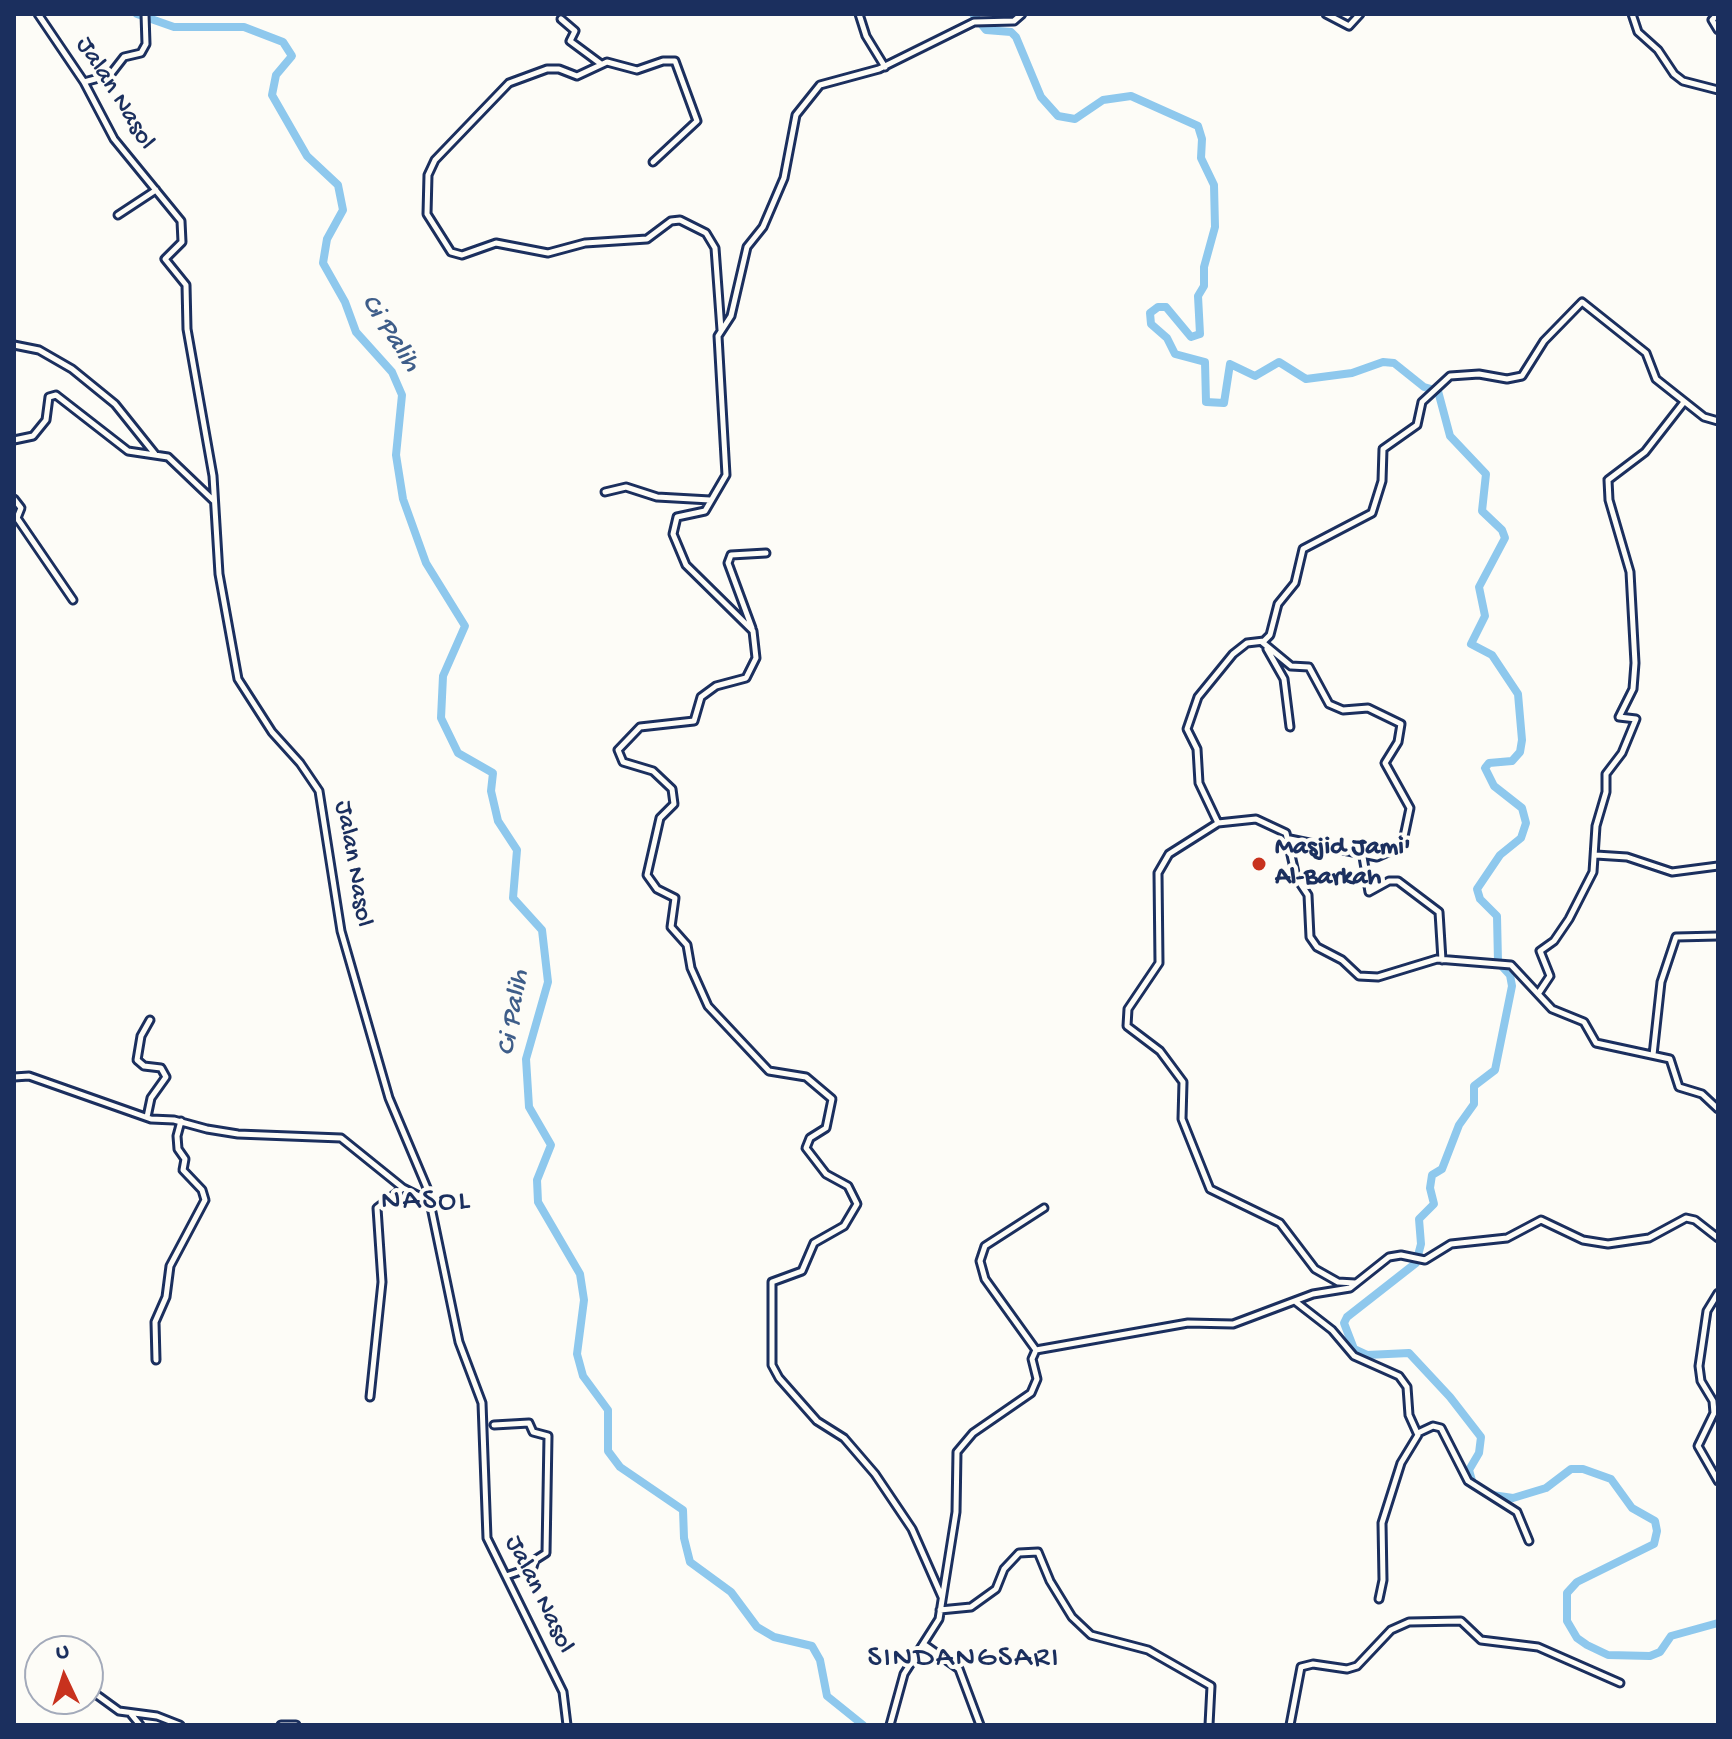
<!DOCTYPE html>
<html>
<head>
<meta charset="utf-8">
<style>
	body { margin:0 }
	#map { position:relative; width:1732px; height:1739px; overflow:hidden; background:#fdfcf7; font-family:"Gochi Hand",sans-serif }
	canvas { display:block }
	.frame { position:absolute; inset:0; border:16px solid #1b2f5e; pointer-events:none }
	.north { position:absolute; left:24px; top:1635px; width:80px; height:80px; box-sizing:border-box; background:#fdfcf7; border:2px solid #a3aaba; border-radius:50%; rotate:356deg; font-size:22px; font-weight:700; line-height:32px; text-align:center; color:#1b2f5e }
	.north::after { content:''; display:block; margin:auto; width:28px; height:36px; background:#c8321e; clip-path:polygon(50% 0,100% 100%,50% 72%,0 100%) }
</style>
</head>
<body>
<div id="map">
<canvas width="1732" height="1739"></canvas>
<div class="frame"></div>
<div class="north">U</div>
</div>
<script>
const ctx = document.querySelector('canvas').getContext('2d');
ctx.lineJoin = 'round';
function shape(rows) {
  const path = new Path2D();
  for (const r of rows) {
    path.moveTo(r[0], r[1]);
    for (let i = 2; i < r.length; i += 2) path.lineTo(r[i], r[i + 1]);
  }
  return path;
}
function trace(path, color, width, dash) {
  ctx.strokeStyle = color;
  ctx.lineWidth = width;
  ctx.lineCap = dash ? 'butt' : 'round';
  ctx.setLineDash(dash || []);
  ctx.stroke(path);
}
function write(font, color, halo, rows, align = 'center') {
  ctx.font = font + ' "Gochi Hand",sans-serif';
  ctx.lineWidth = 8;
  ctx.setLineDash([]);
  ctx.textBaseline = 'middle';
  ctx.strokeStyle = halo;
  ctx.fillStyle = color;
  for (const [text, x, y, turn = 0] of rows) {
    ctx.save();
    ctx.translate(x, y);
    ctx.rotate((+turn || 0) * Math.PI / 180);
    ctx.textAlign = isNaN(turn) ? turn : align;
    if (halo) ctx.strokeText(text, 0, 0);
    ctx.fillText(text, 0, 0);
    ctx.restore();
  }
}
trace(shape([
	[137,14,174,27,244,27,283,42,292,56,276,75,272,95,307,156,338,185,343,210,327,239,323,263,345,302,356,332,392,372,402,395,396,455,403,499,426,563,465,626,443,676,441,718,458,753,493,773,491,791,498,821,517,850,513,898,542,930,548,982,526,1059,529,1107,551,1145,537,1180,538,1202,580,1274,584,1300,577,1354,583,1376,608,1410,608,1451,620,1467,683,1510,684,1538,690,1562,731,1592,757,1627,774,1637,812,1646,820,1660,827,1696,863,1725],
	[973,14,986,30,1011,32,1016,37,1041,97,1058,116,1075,119,1103,100,1131,96,1198,126,1202,139,1201,158,1214,185,1215,227,1204,267,1204,286,1198,296,1200,334,1191,337,1166,307,1158,307,1150,313,1151,324,1167,338,1175,354,1205,362,1206,402,1224,403,1230,364,1255,376,1279,362,1306,379,1352,373,1383,362,1394,363,1424,387,1438,391,1450,436,1486,474,1482,511,1502,530,1505,538,1479,587,1485,616,1471,644,1492,655,1518,694,1522,740,1520,752,1512,761,1489,763,1485,768,1494,786,1522,808,1526,823,1521,838,1500,855,1477,889,1480,899,1497,916,1498,962,1510,975,1512,986,1495,1070,1474,1086,1474,1104,1459,1125,1442,1169,1432,1175,1430,1188,1434,1204,1419,1219,1421,1244,1416,1263,1347,1317,1344,1323,1354,1349,1367,1355,1409,1353,1450,1397,1481,1437,1479,1453,1469,1470,1473,1484],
	[1492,1495,1513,1498,1546,1488,1571,1469,1583,1469,1611,1479,1632,1508,1655,1521,1657,1531,1654,1544,1577,1582,1567,1593,1567,1621,1577,1638,1587,1645,1608,1655,1650,1656,1660,1652,1671,1636,1718,1623]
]), '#8ec8ed', 8);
const street = shape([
	[38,14,84,82,114,139,181,221,182,242,165,259,186,285,187,329,213,476,219,574,238,679,272,732,300,763,319,791,341,931,389,1098,427,1188,459,1342,482,1403,487,1538,563,1692,567,1725],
	[859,14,866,36,885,67],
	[1326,14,1349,26,1360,14],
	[1632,14,1638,32,1658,50,1674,74,1683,81,1718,90],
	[1718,14,1712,20,1718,30],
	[561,19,575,31,570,41,601,64],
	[84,82,110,75,124,57,141,53,146,44,145,14],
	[653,162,697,121,675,61,663,61,637,70,607,62,577,76,559,69,547,69,509,83,435,160,428,175,427,214,451,252,462,255,496,243,548,253,585,243,647,239,671,221,680,220,706,233,715,248,721,330],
	[118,215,156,190],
	[14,345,39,350,72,369,115,404,155,454],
	[14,440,33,436,46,420,49,397,56,395,128,451,168,457,214,501],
	[605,492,626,487,657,497,710,500],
	[14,499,21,508,17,518,73,600],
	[752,628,728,563,731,555,766,553],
	[1262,642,1291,666,1309,667,1329,704,1343,710,1368,708,1401,724,1398,742,1385,763,1410,808,1402,846,1377,857,1290,839],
	[1267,649,1284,679,1290,727],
	[1218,823,1199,783,1197,749,1187,729,1198,697,1233,654,1247,643,1264,641,1270,635,1278,604,1295,583,1303,549,1372,513,1382,481,1383,449,1417,425,1422,402,1450,376,1479,374,1507,379,1522,376,1544,341,1582,302,1646,353,1656,379,1704,417,1718,421],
	[1362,851,1369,892,1389,881,1398,881,1439,912,1442,960],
	[1596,855,1627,857,1672,872,1718,866],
	[1538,994,1550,976,1540,951,1554,941,1569,919,1593,872,1596,826,1606,792,1606,774,1622,753,1636,719,1619,717,1633,689,1635,663,1630,572,1609,500,1608,480,1645,452,1684,402],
	[1653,1055,1661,982,1676,937,1718,936],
	[14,1077,29,1076,151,1119,174,1120,207,1129,238,1134,341,1138,403,1188,429,1201],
	[147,1117,151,1098,166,1077,161,1068,144,1066,137,1060,141,1036,150,1020],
	[1355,1283,1338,1282,1315,1269,1280,1223,1210,1189,1182,1119,1183,1082,1160,1051,1127,1026,1128,1009,1159,963,1158,873,1169,854,1218,823,1256,819,1286,833,1296,877,1308,895,1310,937,1317,947,1342,960,1359,976,1378,977,1437,959,1511,965,1552,1009,1584,1022,1596,1043,1670,1059,1679,1087,1702,1094,1718,1109],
	[1718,1293,1707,1311,1699,1366,1701,1381,1713,1401,1714,1413,1698,1446,1718,1481],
	[1296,1302,1332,1330,1354,1356,1399,1376,1407,1387,1409,1415,1418,1435,1401,1463,1382,1523,1383,1580,1379,1599],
	[1036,1350,985,1279,980,1261,985,1246,1044,1208],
	[156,1360,155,1322,166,1297,170,1266,205,1200,202,1190,183,1170,185,1159,178,1149,177,1136,181,1121],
	[370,1397,382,1282,377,1208,403,1188],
	[494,1425,529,1423,533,1432,548,1436,546,1553,535,1560,533,1567,506,1576],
	[1418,1433,1433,1426,1441,1428,1468,1481,1517,1512,1529,1541],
	[942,1597,912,1529,875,1474,844,1438,817,1421,779,1378,772,1365,772,1282,802,1271,814,1243,844,1226,857,1204,848,1186,826,1174,806,1148,810,1138,826,1128,832,1099,806,1077,769,1071,708,1006,691,968,687,945,671,927,675,898,657,889,647,875,660,818,674,804,672,789,653,771,623,762,618,750,640,727,694,721,701,697,716,686,746,678,756,658,753,631,686,565,673,534,677,517,705,511,726,475,718,336,731,316,747,247,763,227,784,178,796,115,820,85,879,69,974,22,1014,21,1022,14],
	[940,1610,971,1607,996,1589,1004,1569,1019,1553,1038,1552,1050,1581,1072,1617,1091,1635,1148,1650,1211,1686,1209,1725],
	[925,1645,959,1669,980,1725],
	[97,1695,119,1711,157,1716,180,1725],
	[131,1714,140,1725],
	[281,1725,296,1725],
	[890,1725,904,1674,939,1619,956,1512,957,1452,973,1433,1031,1393,1037,1379,1032,1359,1036,1350,1188,1323,1233,1324,1313,1294,1350,1288,1389,1257,1401,1255,1425,1260,1451,1244,1507,1238,1541,1220,1583,1240,1608,1244,1649,1238,1686,1218,1695,1220,1718,1238],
	[1290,1725,1301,1667,1313,1664,1347,1669,1357,1666,1391,1630,1409,1622,1461,1621,1481,1640,1538,1647,1620,1683]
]);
trace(street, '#1b2f5e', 11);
trace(street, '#fdfcf7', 5);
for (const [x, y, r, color] of [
	[1259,864,8,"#c8321e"]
]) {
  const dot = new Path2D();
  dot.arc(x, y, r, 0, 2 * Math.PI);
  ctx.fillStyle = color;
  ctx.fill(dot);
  trace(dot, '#fdfcf7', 3);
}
write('26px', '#1b2f5e', '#fdfcf7', [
	["Jalan Nasol",114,94,58],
	["Jalan Nasol",352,864,80],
	["Jalan Nasol",538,1595,64]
]);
write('bold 26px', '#1b2f5e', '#fdfcf7', [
	["Masjid Jami'",1275,849],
	["Al-Barkah",1275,879]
], 'left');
write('italic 28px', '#3e5d89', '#fdfcf7', [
	["Ci Palih",389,334,57],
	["Ci Palih",515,1013,-80]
]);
ctx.letterSpacing = '2px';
write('30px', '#1b2f5e', '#fdfcf7', [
	["NASOL",426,1203],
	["SINDANGSARI",964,1660]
]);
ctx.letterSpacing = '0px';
</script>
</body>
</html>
